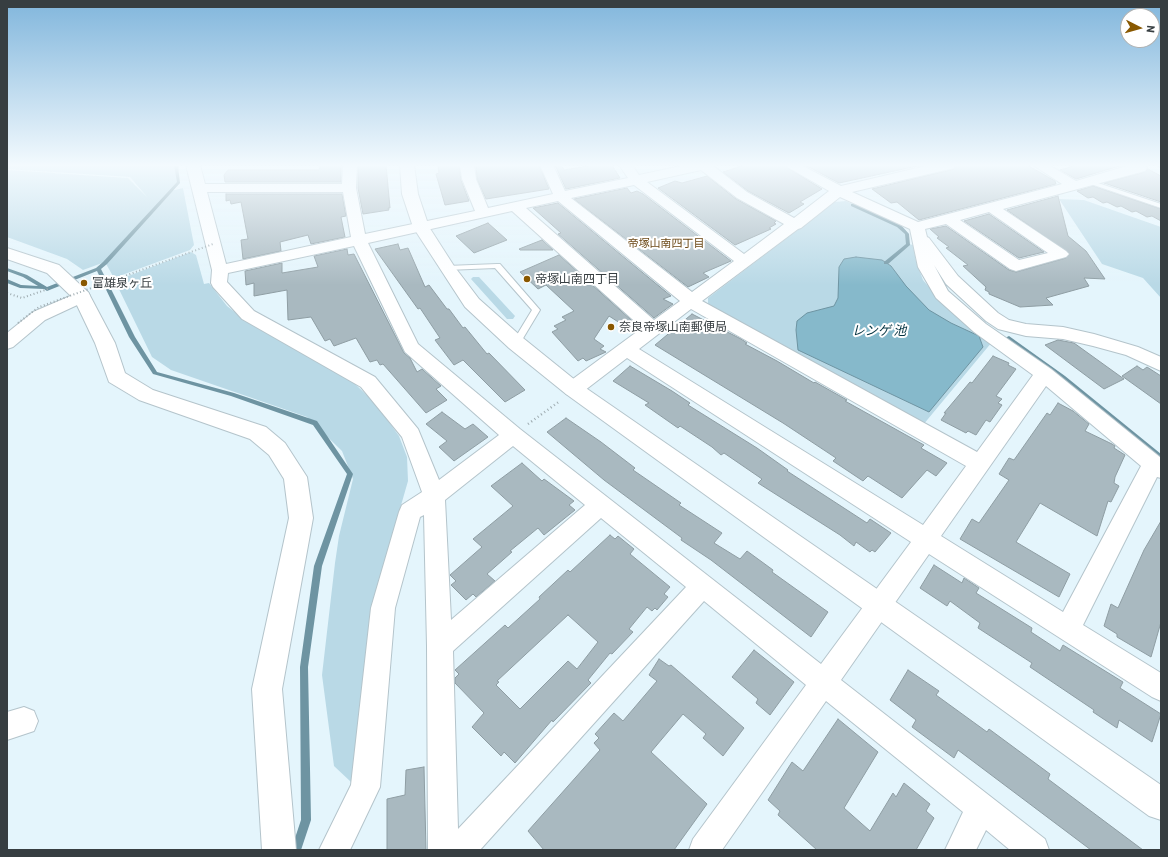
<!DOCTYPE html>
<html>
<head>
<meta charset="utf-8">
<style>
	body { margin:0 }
	#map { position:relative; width:1168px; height:857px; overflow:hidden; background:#e4f5fc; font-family:Barlow,sans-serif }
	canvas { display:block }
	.frame { position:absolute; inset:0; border:8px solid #373e41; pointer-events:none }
	.north { position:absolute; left:1120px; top:8px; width:40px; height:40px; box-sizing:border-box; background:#fff; border:1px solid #afb2b3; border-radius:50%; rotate:96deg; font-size:11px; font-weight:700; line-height:16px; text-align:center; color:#373e41 }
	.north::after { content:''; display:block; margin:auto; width:14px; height:18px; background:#895800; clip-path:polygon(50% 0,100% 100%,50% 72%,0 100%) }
</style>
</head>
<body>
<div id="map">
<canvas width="1168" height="857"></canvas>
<div class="frame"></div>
<div class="north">N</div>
</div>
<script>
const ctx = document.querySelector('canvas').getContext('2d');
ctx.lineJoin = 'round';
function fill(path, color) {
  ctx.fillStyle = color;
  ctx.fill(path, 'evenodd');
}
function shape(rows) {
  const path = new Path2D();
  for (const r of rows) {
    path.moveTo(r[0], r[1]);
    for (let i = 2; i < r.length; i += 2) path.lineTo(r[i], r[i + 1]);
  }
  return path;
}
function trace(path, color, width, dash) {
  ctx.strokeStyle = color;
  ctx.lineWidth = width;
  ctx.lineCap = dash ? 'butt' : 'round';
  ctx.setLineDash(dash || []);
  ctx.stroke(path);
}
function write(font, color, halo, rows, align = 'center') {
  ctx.font = font + ' Barlow,"Noto Sans JP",sans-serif';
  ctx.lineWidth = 4;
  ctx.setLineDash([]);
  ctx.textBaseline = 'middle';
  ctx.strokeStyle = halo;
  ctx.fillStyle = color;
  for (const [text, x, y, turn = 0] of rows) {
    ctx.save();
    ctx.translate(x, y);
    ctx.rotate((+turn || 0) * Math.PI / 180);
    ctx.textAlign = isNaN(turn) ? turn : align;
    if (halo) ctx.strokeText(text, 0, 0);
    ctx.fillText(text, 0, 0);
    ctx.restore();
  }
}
fill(shape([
	[7,165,175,165,178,182,170,191,183,188,194,245,190,250,114,278,105,262,83,270,67,259,7,237,7,170,128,178,147,197,130,177,7,169],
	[1059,199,1084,200,1161,227,1161,298,1143,278,1102,264],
	[846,201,901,226,909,234,909,244,913,245,916,261,923,280,934,293,992,342,923,425,708,307,708,298,834,202],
	[191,252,196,255,204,284,209,283,227,306,250,324,354,383,376,404,399,436,407,457,408,481,373,603,351,782,334,766,322,675,335,563,339,536,353,479,342,451,307,417,171,370,152,357,115,281],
	[473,277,479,277,515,316,513,319,507,319,471,279]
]), '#b9d9e6');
const water = shape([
	[856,257,882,260,891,266,906,286,929,310,951,323,979,336,983,347,929,412,798,350,796,330,797,321,807,313,834,306,838,298,839,267,844,259,856,257]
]);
fill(water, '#86b9cb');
trace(water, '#6e94a2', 1);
fill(shape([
	[174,165,178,165,180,183,107,264,101,269,135,337,157,372,234,393,317,421,353,474,322,566,308,667,311,820,301,850,291,850,301,820,300,667,314,566,347,474,313,425,231,396,153,374,129,337,97,271,47,291,44,289,20,288,7,283,7,279,21,285,38,286,23,277,7,271,7,268,27,275,47,287,96,268,103,262,177,182,174,165],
	[851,204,855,204,901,225,909,234,910,245,888,264,884,264,884,262,906,244,905,234,897,227,851,206,851,204],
	[1009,336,1065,376,1161,454,1161,460,1159,460,1061,378,1007,339,1006,338,1007,337,1009,336]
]), '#6e94a2');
const building = shape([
	[321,165,341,165,341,182,225,182,224,175,228,170,319,170,321,165],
	[358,165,386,165,390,208,388,208,389,210,363,214,358,188,358,165],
	[438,165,459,165,461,180,469,201,445,205,436,174,439,173,438,165],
	[476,165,539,165,549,189,486,199,477,179,476,165],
	[555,165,561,165,564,170,594,165,612,165,620,178,566,189,555,165],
	[745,165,783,165,822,189,800,202,804,204,789,213,748,191,723,172,745,165],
	[805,165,922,165,839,183,805,165],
	[956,165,1027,165,1055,181,1056,184,919,220,897,202,891,203,872,189,954,169,956,165],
	[1077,165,1123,165,1076,179,1060,170,1077,165],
	[1148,169,1161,176,1161,202,1104,183,1145,172,1148,169],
	[707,176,736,199,776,221,774,223,776,224,769,228,771,229,735,245,658,188,675,181,682,183,707,176],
	[1093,186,1161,209,1161,221,1152,216,1147,217,1136,211,1132,212,1121,206,1117,207,1107,202,1103,203,1093,197,1088,198,1077,191,1093,186],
	[627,188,631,193,637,191,643,194,731,261,703,273,709,277,688,287,574,199,627,188],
	[226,194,342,194,346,216,341,217,345,237,311,244,308,235,280,242,281,251,243,259,241,240,248,239,241,202,231,204,230,200,226,201,226,194],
	[1058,196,1068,236,1086,251,1105,279,1084,278,1089,286,1046,298,1053,305,1020,307,989,294,989,292,985,290,986,287,963,266,968,265,946,248,949,247,937,238,939,237,930,229,946,226,1009,270,1016,272,1066,258,1070,254,1007,210,1058,196],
	[558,203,671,296,663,299,673,304,654,318,558,234,561,233,533,208,558,203],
	[989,214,1044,252,1019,258,964,221,989,214],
	[488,223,507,240,474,253,456,236,488,223],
	[542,240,553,250,520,250,519,249,542,240],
	[398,244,400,250,408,248,425,287,429,285,447,309,449,309,463,328,465,327,487,354,489,353,525,390,505,402,463,360,454,365,435,340,440,338,420,308,418,309,375,249,398,244],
	[347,249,348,255,354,254,404,353,410,358,417,372,422,369,441,386,436,389,447,400,426,413,383,364,380,365,377,360,370,362,356,338,334,346,330,339,325,341,311,317,288,320,287,290,254,296,254,283,246,285,245,271,282,263,282,273,318,267,314,256,347,249],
	[559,255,640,328,634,332,609,316,594,339,604,346,600,349,606,352,586,361,583,358,578,361,552,332,558,329,554,326,566,320,562,317,574,311,546,285,538,289,520,272,559,255],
	[692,314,741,339,747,343,745,344,777,361,814,383,815,382,847,400,845,401,924,445,921,448,947,463,936,476,927,470,902,498,868,476,863,481,833,461,836,458,783,423,655,345,692,314],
	[1058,340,1074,343,1124,379,1104,389,1045,345,1058,340],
	[993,356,1009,363,1008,365,1016,369,996,396,1002,399,998,403,1002,405,990,422,986,420,976,435,968,431,966,433,941,420,946,413,944,413,970,382,972,383,993,356],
	[630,366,672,391,690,403,688,405,757,448,788,470,787,471,867,523,870,519,891,533,875,552,872,550,870,552,856,542,854,546,840,535,758,483,762,479,724,453,721,455,712,447,680,426,678,428,645,405,649,403,613,381,630,366],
	[1137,366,1143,370,1147,367,1161,376,1161,404,1122,376,1137,366],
	[1058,403,1073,411,1089,424,1085,431,1112,444,1115,446,1114,448,1125,455,1115,477,1114,483,1119,486,1111,502,1108,501,1097,536,1040,503,1016,542,1070,574,1059,597,960,539,972,519,979,523,1009,480,999,474,1009,458,1014,460,1047,413,1050,415,1058,403],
	[442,412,465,429,473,424,488,437,454,461,439,447,447,441,426,424,442,412],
	[566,418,601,442,635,468,633,470,681,503,679,505,722,533,714,543,740,559,747,551,773,570,772,572,828,612,811,637,711,560,681,540,682,538,604,480,547,432,566,418],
	[522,463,542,481,544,479,574,501,569,505,575,510,544,535,538,528,510,551,512,552,487,574,495,581,476,597,473,594,466,600,451,585,456,581,450,575,482,547,473,539,513,506,491,486,522,463],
	[1161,521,1161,622,1151,657,1117,637,1117,634,1104,626,1111,604,1118,608,1144,550,1161,521],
	[610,535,615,539,618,536,634,549,630,554,670,587,664,594,668,597,657,610,655,608,652,611,647,607,629,629,633,632,612,654,610,653,588,680,591,683,553,722,552,720,515,763,504,752,501,756,472,727,484,713,455,683,455,678,459,674,455,670,505,625,508,628,540,599,539,597,568,570,570,572,610,535],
	[568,615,598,642,577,669,568,661,520,709,496,685,499,682,497,681,568,615],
	[934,565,962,583,964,578,979,588,976,593,1032,628,1031,632,1060,651,1063,645,1123,682,1120,688,1161,714,1152,742,1119,720,1117,728,1093,712,1094,710,1030,667,1032,663,978,628,980,623,950,601,947,606,920,588,934,565],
	[754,650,794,682,770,715,756,703,758,699,732,677,754,650],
	[659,659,669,666,671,665,744,728,723,756,703,738,706,734,683,714,651,752,707,804,674,850,544,850,528,831,600,750,594,743,599,738,595,734,614,713,623,721,657,681,649,675,659,659],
	[908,670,939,691,936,695,987,732,989,729,1050,774,1048,779,1143,850,1091,850,958,750,954,758,912,727,916,720,890,700,908,670],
	[838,719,878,752,844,808,870,831,893,793,896,797,904,783,930,804,926,811,934,818,916,850,817,850,778,815,780,811,768,800,792,762,803,771,838,719],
	[424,767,426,850,387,850,387,799,405,795,406,770,424,767]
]);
fill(building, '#a9b9c0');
trace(building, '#8e9da3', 1);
const lane = shape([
	[1161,165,1161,168,1158,166,1158,165,1161,165],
	[1085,180,1089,180,1161,204,1161,208,1085,182,1085,180],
	[497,264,500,264,540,310,519,345,516,346,512,343,532,310,495,268,447,270,443,268,447,266,497,264]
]);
const street = shape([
	[186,165,200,165,205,184,342,184,343,165,357,165,356,188,365,234,475,211,462,179,460,165,474,165,476,179,488,208,553,194,540,165,553,165,565,191,628,178,619,165,632,165,639,175,686,165,712,165,747,192,794,218,829,191,784,165,801,165,841,186,930,165,955,165,954,168,852,192,918,222,1062,184,1033,165,1049,165,1076,181,1130,165,1145,165,1147,168,1145,171,1003,209,1066,251,1069,254,1066,257,1016,271,1010,269,946,224,925,229,927,237,929,238,958,276,998,313,1009,320,1026,324,1063,327,1094,334,1138,347,1161,357,1161,371,1126,355,1093,346,1063,339,1026,336,998,329,986,321,946,284,934,265,948,291,986,324,1051,369,1161,458,1161,478,1157,477,1083,625,1161,673,1161,701,1152,697,929,554,841,680,1045,839,1049,850,1010,850,986,830,976,850,945,850,963,812,826,701,722,850,689,850,693,839,806,685,704,601,480,850,428,850,427,646,424,515,420,517,395,608,380,787,350,850,319,850,351,785,371,608,399,512,402,505,422,492,402,437,361,387,242,319,213,287,211,283,212,270,186,165],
	[701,170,737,198,784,224,744,254,647,182,701,170],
	[634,185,734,261,692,292,571,198,634,185],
	[207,192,343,192,351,237,226,264,207,192],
	[840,197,910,229,918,267,936,298,974,332,1033,375,977,452,702,301,798,229,801,228,840,197],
	[558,201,680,301,654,320,526,208,558,201],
	[512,211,642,328,566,384,564,389,566,394,573,396,580,394,627,358,911,542,821,664,520,429,418,344,368,243,512,211],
	[989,212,1048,253,1019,260,960,220,989,212],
	[354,246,405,352,499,435,439,480,418,429,375,377,254,311,227,282,228,273,354,246],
	[691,309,966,466,923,525,639,349,691,309],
	[1046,386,1141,466,1063,612,941,536,1046,386],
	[513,446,585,505,451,620,445,500,513,446],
	[601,518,686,587,458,829,453,651,601,518],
	[82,291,88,292,90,296,88,300,45,320,13,347,7,349,7,333,33,312,82,291],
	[24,707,34,711,38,721,34,731,7,740,7,712,24,707]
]);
const secondary = shape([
	[400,165,414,165,418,194,429,227,454,266,479,299,523,338,580,384,1161,785,1161,820,1149,816,566,394,509,348,465,307,413,227,402,194,400,165],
	[7,248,59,265,88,292,115,343,125,373,153,390,266,427,285,443,307,477,313,518,282,689,296,850,262,850,252,689,289,518,284,479,269,455,250,439,139,400,109,382,95,343,74,299,47,273,7,259,7,248]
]);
trace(lane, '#b4c4cb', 2);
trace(street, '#b4c4cb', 2);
trace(secondary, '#b4c4cb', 2);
trace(shape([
	[7,293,22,298,48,289]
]), '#9eabb0', 2, [1, 2.5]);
trace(shape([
	[528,424,560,401]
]), '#9eabb0', 2.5, [1, 3]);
fill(lane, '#fff');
fill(street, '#fff');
fill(secondary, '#fff');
trace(shape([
	[18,323,39,307,213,244]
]), '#9eabb0', 2, [1, 2.5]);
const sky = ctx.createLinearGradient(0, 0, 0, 285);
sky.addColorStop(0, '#81b6dc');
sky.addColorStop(0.58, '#f3fafe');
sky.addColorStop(1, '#f3fafe00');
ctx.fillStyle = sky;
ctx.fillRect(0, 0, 1168, 285);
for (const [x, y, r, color] of [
	[527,279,4,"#895800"],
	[84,283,4,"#895800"],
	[611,327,4,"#895800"]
]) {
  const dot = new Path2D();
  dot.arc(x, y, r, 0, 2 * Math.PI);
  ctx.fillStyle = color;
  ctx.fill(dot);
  trace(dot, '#fff', 1.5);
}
write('11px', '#6c4917', '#fff', [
	["帝塚山南四丁目",666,243]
]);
write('12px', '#373e41', '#fff', [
	["帝塚山南四丁目",535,279],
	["富雄泉ヶ丘",92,283],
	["奈良帝塚山南郵便局",619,327]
], 'left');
write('italic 13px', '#023240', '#fff', [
	["レンゲ 池",879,331]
]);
</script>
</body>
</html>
